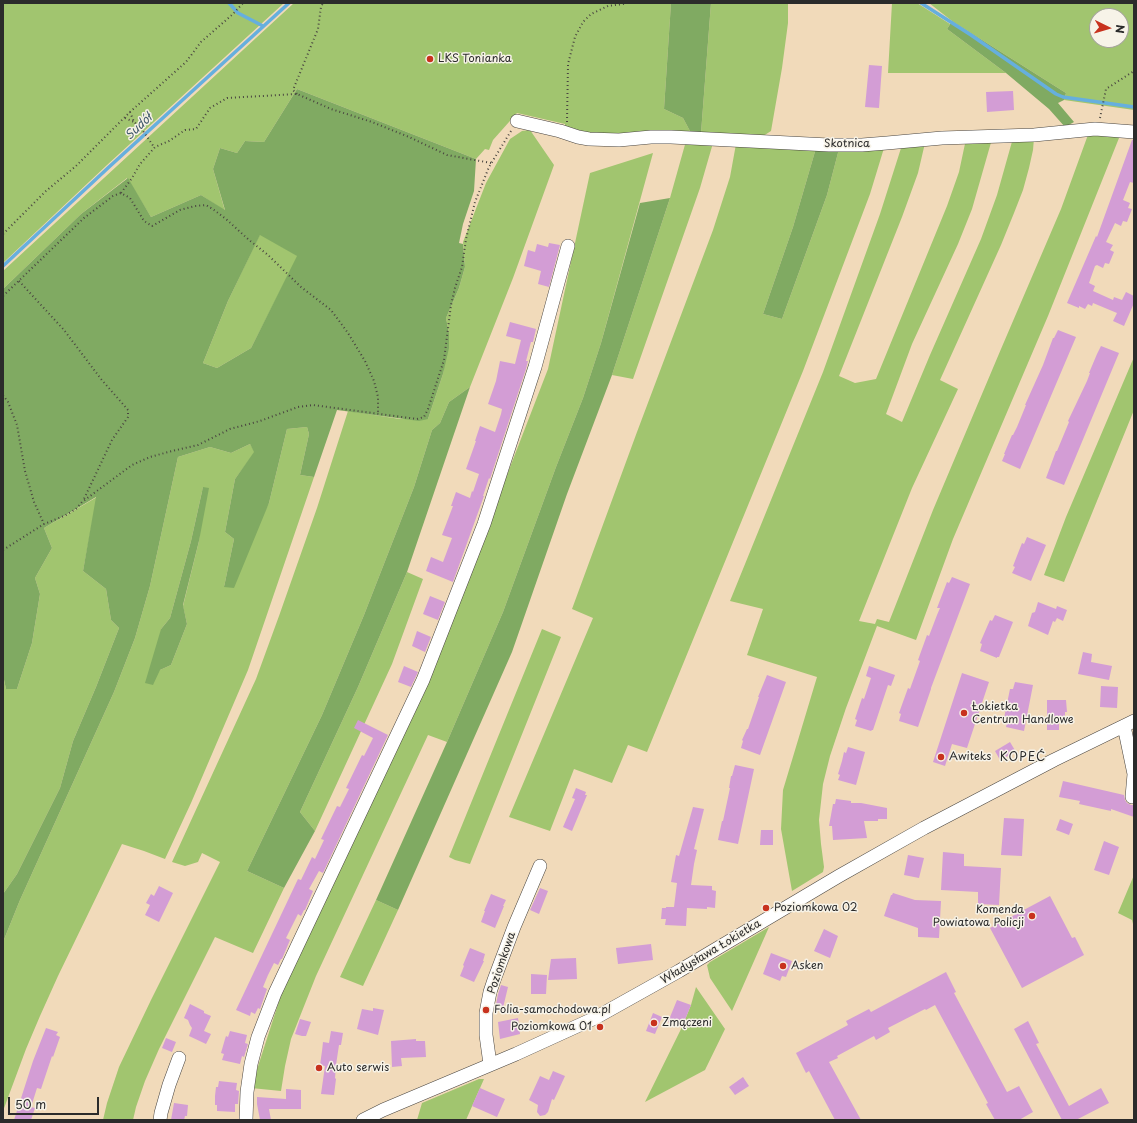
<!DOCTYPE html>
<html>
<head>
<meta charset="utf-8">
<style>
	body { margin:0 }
	#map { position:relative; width:1137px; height:1123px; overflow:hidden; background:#f1daba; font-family:"Playpen Sans",sans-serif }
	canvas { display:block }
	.frame { position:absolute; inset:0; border:4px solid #2b2b2b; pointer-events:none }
	.north { position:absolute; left:1089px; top:8px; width:40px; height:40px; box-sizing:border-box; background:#f7f3e8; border:1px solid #a5a39c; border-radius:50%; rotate:95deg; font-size:11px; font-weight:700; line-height:16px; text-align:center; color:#2b2b2b }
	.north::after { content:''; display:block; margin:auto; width:14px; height:18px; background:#c8321e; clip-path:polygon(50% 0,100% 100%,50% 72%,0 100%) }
	.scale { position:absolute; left:8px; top:1097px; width:91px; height:18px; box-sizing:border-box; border:2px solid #2b2b2b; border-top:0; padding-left:5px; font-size:12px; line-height:14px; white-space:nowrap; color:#2b2b2b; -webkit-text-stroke:3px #f7f3e8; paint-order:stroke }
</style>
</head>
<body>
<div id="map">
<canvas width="1137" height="1123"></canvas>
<div class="frame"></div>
<div class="north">N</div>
<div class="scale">50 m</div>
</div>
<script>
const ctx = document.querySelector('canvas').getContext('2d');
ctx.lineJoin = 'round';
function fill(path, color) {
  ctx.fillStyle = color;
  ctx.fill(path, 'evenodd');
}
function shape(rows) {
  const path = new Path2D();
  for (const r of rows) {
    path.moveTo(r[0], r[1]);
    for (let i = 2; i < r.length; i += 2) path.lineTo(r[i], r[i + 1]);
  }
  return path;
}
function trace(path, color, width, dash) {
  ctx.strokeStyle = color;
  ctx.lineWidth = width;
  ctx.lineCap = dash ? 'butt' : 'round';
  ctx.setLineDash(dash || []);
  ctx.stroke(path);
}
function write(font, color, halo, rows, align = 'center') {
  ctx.font = font + ' "Playpen Sans",sans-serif';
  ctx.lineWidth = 3;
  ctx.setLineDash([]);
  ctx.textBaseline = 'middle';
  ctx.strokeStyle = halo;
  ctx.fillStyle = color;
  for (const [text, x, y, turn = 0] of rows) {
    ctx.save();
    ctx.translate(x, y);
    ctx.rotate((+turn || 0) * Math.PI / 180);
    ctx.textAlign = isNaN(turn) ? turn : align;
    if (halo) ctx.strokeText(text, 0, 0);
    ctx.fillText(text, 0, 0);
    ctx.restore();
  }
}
fill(shape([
	[3,3,284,3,107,165,3,263],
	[294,3,671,3,664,109,683,118,691,133,595,135,565,126,565,124,517,113,493,140,489,150,485,149,476,159,297,89,264,142,245,141,237,153,220,148,213,169,225,211,201,195,151,217,127,178,81,214,3,289,3,271],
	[711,3,788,3,788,23,782,68,771,131,760,138,701,133],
	[892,3,917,3,950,24,947,29,1006,73,888,73],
	[929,3,1134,3,1134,110,1064,100,1066,93,952,21],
	[1097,16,1121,16,1121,40,1097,40],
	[530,130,554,165,513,278,470,387,449,402,440,423,432,430,414,487,364,615,322,715,247,871,284,888,253,953,215,937,159,1049,145,1081,136,1107,133,1120,103,1120,107,1103,119,1067,151,1000,220,862,202,853,198,862,185,866,172,862,256,679,279,616,317,508,348,411,400,419,428,419,443,374,449,333,446,318,459,288,465,267,463,242,486,183,510,139,522,131],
	[1089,132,1121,133,1048,316,953,539,916,640,877,626,846,708,830,756,823,784,819,820,821,844,824,867,823,872,792,891,781,829,783,790,817,677,747,655,763,609,730,601,823,372,880,214,902,145,925,143,918,173,902,217,839,376,855,383,876,379,947,206,959,172,966,139,992,139,972,209,958,244,912,344,886,414,902,422,930,355,981,239,997,195,1013,138,1034,138,1033,150,1029,168,1023,190,1014,213,1001,245,940,380,958,389,912,488,859,621,875,624,877,619,889,622,933,510,1001,349,1061,209],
	[686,141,713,143,700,188,633,379,612,375,670,198],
	[736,144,816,148,793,227,763,314,782,319,827,195,839,149,884,148,870,194,803,371,647,752,628,745,612,783,574,769,550,831,509,817,593,618,572,609,637,432,713,230,730,177],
	[653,153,601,343,583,398,556,467,503,612,447,742,428,735,316,976,291,1039,285,1066,281,1091,251,1088,281,995,428,679,548,369,590,173],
	[260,234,298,256,251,348,217,368,203,363,228,301],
	[1134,357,1134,410,1064,582,1044,575,1066,517],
	[307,427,309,434,300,475,314,477,248,670,191,803,165,859,144,851,122,844,58,976,40,1016,26,1049,3,1111,3,942,20,900,114,692,135,638,150,586,178,457,210,447,231,453,250,444,255,452,235,479,225,532,234,539,224,587,269,503,287,429],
	[203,487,199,541,183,606,187,624,171,665,160,670,161,629,170,618,191,541],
	[97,497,83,571,106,589,111,620,119,628,96,687,73,741,60,788,17,874,3,894,3,675,6,689,17,689,32,643,40,594,35,578,52,548,44,528],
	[407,572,423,579,392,664,315,831,300,812,358,687],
	[542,629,561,637,470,864,455,860,449,857],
	[1134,875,1134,928,1132,920,1118,913],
	[376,900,398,910,363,986,340,977],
	[769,927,732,1011,710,978,707,965,710,962],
	[696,987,725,1029,705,1070,645,1102,682,1027,691,1005],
	[479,1079,484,1079,466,1120,417,1120,422,1103]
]), '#a1c56f');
fill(shape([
	[671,3,711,3,701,133,691,133,683,118,664,109],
	[952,21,1066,93,1064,100,1058,103,1074,122,1065,127,1049,109,1006,73,947,29],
	[297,89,476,159,474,191,463,224,459,243,463,244,465,267,459,288,446,318,449,333,449,348,443,374,428,419,419,421,337,410,314,477,300,475,309,434,307,427,287,429,269,503,234,588,224,587,234,539,225,532,235,479,254,452,250,444,231,453,210,447,178,457,150,586,135,638,114,692,20,900,3,942,3,894,17,874,60,788,73,741,96,687,119,628,111,620,106,589,83,571,96,497,44,528,52,548,35,578,40,594,32,643,17,689,6,689,3,675,3,289,81,214,128,178,151,217,201,195,225,210,213,169,220,148,237,153,245,141,264,142],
	[260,235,297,256,251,348,217,368,203,363,228,301],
	[816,148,839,149,827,195,782,319,763,314,793,227],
	[670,198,612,375,567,494,512,652,398,910,376,900,447,742,503,612,556,467,583,398,601,343,640,203],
	[470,387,407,572,358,687,300,812,315,831,284,888,247,871,322,715,364,615,414,487,432,430,440,423,449,402],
	[203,487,209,488,199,541,183,605,187,624,171,665,160,670,153,685,145,683,161,629,170,618,191,541]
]), '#80aa62');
trace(shape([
	[229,3,238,13,263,26],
	[921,3,971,35,1056,94,1063,97,1134,107],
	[3,266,109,167,289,3]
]), '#66afde', 3.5);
fill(shape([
	[869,65,882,66,879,108,865,107],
	[1013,91,1014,110,987,112,986,92],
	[1132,140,1134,140,1134,183,1130,182,1123,200,1130,203,1128,208,1132,209,1127,222,1123,221,1121,226,1115,223,1106,242,1113,245,1110,250,1114,252,1109,264,1105,263,1103,268,1097,265,1095,266,1089,283,1095,286,1093,291,1113,300,1114,297,1122,300,1126,292,1134,296,1134,303,1124,326,1113,321,1117,313,1093,303,1092,306,1088,304,1085,309,1079,306,1079,308,1067,303,1096,236,1097,237],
	[549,243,560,245,549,287,538,284,541,271,524,266,528,250,535,252,537,244,548,247],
	[510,322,536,329,533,342,531,342,526,361,528,361,526,369,490,479,489,478,483,496,484,496,453,582,426,571,431,557,443,562,452,538,442,535,453,506,451,506,456,492,470,498,472,491,473,492,479,474,466,469,476,441,475,441,480,426,495,432,501,414,502,409,488,404,496,381,500,361,515,364,521,340,506,336],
	[1058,330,1076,337,1020,469,1002,461,1005,454,1004,454,1012,435,1013,435,1017,427,1026,405,1025,405,1043,365,1053,338,1054,338],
	[1101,346,1119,353,1064,485,1046,478,1056,451,1057,451,1069,422,1068,421,1087,381,1090,373,1089,373,1097,354],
	[1027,537,1046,545,1031,581,1012,573,1015,567,1013,566,1022,543,1024,544],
	[952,577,970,584,931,688,931,689,918,727,899,721,901,714,899,713,908,688,910,689,920,661,918,660,927,635,929,636,937,615,940,608,937,608,947,582,949,583],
	[430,596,445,602,438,620,423,614],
	[1038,602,1056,609,1057,606,1067,610,1063,621,1057,618,1055,622,1053,621,1048,635,1028,626,1032,613,1035,612],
	[995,615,1013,622,999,657,997,657,997,658,980,651,982,644,980,643,990,620,992,621],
	[417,631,431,637,425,652,412,646],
	[1083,652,1092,654,1091,662,1112,666,1109,680,1078,674],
	[404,666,418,672,411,687,398,682],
	[869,666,895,675,891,686,888,685,873,730,872,730,871,731,855,726,857,720,855,719,862,698,864,699,871,678,866,676],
	[962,673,989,682,967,748,952,744,945,766,933,762],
	[767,675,786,682,760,755,741,748,743,741,742,740,747,729,748,729,759,697,758,697],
	[1015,682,1033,685,1024,731,1006,727,1008,719,1004,718,1010,689,1013,689],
	[1101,686,1118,687,1117,708,1100,707],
	[1047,700,1066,700,1067,712,1065,712,1065,722,1059,722,1059,730,1047,730],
	[358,720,388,735,323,873,319,871,309,889,313,891,305,910,304,910,301,916,298,914,286,938,290,940,282,959,281,959,278,965,274,963,268,975,263,987,267,989,260,1009,258,1008,255,1014,251,1012,250,1016,236,1010,298,879,301,880,312,857,315,859,324,840,321,839,337,806,340,807,349,789,346,788,362,755,364,756,373,738,354,728],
	[1010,742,1016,752,1000,760,995,751],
	[848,747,865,752,856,785,838,780,840,775,838,774,842,761,844,752,846,753],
	[735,765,754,769,738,844,718,840,722,821,723,821,730,788,729,788,731,776,732,776],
	[1063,781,1124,795,1125,800,1127,803,1131,805,1134,805,1134,817,1111,809,1111,811,1079,804,1080,801,1059,797],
	[576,788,586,792,585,795,587,795,572,831,563,827,575,799,572,798],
	[836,799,851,801,851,803,861,803,887,808,887,819,878,819,878,821,864,821,867,838,833,840,832,826,829,826,833,804,835,804],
	[693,807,704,809,694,849,697,850,694,864,691,885,712,886,712,890,716,891,715,908,707,907,707,909,687,908,686,926,665,925,666,919,661,919,662,908,666,908,666,907,674,907,677,883,671,882,674,866,676,855,679,856],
	[1004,818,1024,819,1022,856,1001,855],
	[1060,819,1073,824,1069,835,1056,830],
	[761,830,773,830,773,845,760,845],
	[1104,841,1119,847,1109,875,1094,870],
	[943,852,964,854,964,866,1001,868,999,905,978,904,978,892,941,890],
	[908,855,924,858,919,878,904,875],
	[159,886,173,893,159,922,145,915,150,905,146,903,151,894,154,896],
	[540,888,548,891,539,914,530,910],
	[893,893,915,900,941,901,939,938,918,937,918,928,884,916,891,895,892,895],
	[491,894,506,900,503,906,504,906,495,928,481,922,485,911,484,911],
	[1050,896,1072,938,1075,937,1084,955,1022,988,990,928],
	[824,929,838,936,830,958,814,951],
	[651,944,653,960,618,964,616,948],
	[470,948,485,954,483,961,484,961,474,982,460,976,464,966,463,965],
	[771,953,792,961,786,977,782,976,780,981,763,974],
	[576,958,577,979,548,980,551,959],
	[946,972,956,992,954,993,1007,1092,1019,1086,1033,1112,1019,1120,995,1120,986,1104,988,1103,935,1005,926,1010,925,1009,888,1028,890,1032,876,1040,874,1036,837,1056,838,1058,829,1062,861,1120,835,1120,809,1071,806,1073,796,1053,848,1025,846,1021,869,1009,871,1012],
	[531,974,547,975,546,994,531,994],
	[501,985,508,987,502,1012,495,1010,498,994],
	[677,1000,691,1005,682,1027,668,1022],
	[190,1004,204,1011,204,1013,211,1016,204,1031,211,1034,206,1044,189,1036,192,1028,190,1025,188,1020,184,1018],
	[373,1008,384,1010,378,1035,357,1029,362,1009,373,1011],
	[653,1013,662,1017,655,1034,646,1031],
	[518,1018,520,1034,500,1039,498,1022],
	[300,1019,311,1022,306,1036,302,1036,295,1034],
	[1028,1021,1039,1043,1036,1044,1069,1106,1101,1088,1109,1103,1076,1120,1062,1120,1014,1029],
	[46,1028,58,1032,56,1035,60,1037,53,1057,52,1056,41,1089,37,1088,31,1107,35,1108,31,1120,14,1120,33,1061],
	[230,1031,247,1035,245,1043,248,1044,244,1057,242,1056,240,1064,222,1060,224,1054,221,1053,225,1039,226,1036,228,1037],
	[331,1031,343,1033,341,1045,339,1045,336,1065,335,1078,336,1079,334,1095,321,1094,325,1066,320,1065,322,1051,323,1042,329,1043],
	[166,1038,176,1042,172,1052,162,1048],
	[416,1039,416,1041,425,1041,426,1057,401,1058,402,1066,392,1067,391,1041],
	[553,1071,565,1076,554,1100,552,1099,548,1112,545,1115,540,1116,537,1112,538,1105,529,1100,540,1076,549,1080],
	[743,1077,749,1086,735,1095,729,1087],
	[219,1081,237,1083,236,1090,239,1091,238,1104,235,1104,235,1112,217,1111,217,1105,215,1105,215,1096,216,1087,218,1087],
	[480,1088,505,1099,497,1117,472,1106],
	[286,1089,301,1090,301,1109,269,1109,271,1120,260,1120,257,1104,257,1097,286,1099],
	[174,1103,188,1105,187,1116,185,1116,184,1120,171,1120]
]), '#d39dd5');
const minor = shape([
	[517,121,560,131,578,137,589,139,619,140,651,137,671,137,829,145,862,145,887,143,942,138,1034,135,1095,129,1134,132],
	[1124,726,1134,774,1132,797],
	[490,1064,486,1035,486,1013,490,992,494,980,514,927,540,866],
	[160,1120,161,1113,169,1085,179,1058],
	[246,1120,247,1092,251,1064,258,1037,275,993,423,680,484,524,535,367,568,246],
	[363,1120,383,1110,516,1054,595,1018,679,971,839,876,924,828,1054,760,1134,721]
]);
trace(minor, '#494540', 14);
trace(shape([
	[297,94,293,90,318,29,321,7,323,3],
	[130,112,134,122,141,128,154,147],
	[125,118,134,122],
	[1100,118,1106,89,1134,71],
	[567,122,568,64,575,37,583,22,591,14,608,6,623,4,625,3],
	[121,193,132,178,140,164,155,147,169,141,185,130,196,129,210,108,227,98,297,94,331,109,372,122,409,137,447,155,491,163],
	[3,234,46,191,76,166,130,112,186,62,201,42,233,14,243,3],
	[19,281,64,330,101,379,128,410,128,417,112,440,83,501],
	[3,296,84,218,113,196,121,193,130,198,144,221,152,226,180,210,195,206,206,205,214,210,226,219,249,240,268,255,301,287,331,310,348,333,365,361,374,381,378,397,378,413],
	[3,395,8,402,17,425,25,471,34,502,44,524],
	[3,550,44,524,64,516,76,509,82,502,132,465,150,457,172,451,198,445,230,429,260,421,298,407,313,405,417,419,424,417,428,409,444,360,451,305,455,288,462,267,466,239,475,202,489,167,511,131]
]), '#494540', 2, [1, 3]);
trace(minor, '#fff', 13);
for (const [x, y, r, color] of [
	[430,59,4,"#c8321e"],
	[964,713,4,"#c8321e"],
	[941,757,4,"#c8321e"],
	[766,908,4,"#c8321e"],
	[1032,916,4,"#c8321e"],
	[783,966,4,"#c8321e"],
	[486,1010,4,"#c8321e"],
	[654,1023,4,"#c8321e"],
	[600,1027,4,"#c8321e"],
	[319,1068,4,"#c8321e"]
]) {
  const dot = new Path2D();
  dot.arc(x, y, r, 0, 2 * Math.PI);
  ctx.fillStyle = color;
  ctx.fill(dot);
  trace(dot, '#f7f3e8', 1.5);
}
write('11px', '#2b2b2b', '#f7f3e8', [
	["LKS Tonianka",438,59],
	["Łokietka",972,707],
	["Centrum Handlowe",972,720],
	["Awiteks",949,757],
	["Poziomkowa 02",774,908],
	["Komenda",1024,910,"right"],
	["Powiatowa Policji",1024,923,"right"],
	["Asken",791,966],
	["Folia-samochodowa.pl",494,1010],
	["Zmączeni",662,1023],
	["Poziomkowa 01",592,1027,"right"],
	["Auto serwis",327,1068]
], 'left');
write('11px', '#2b2b2b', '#f7f3e8', [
	["Skotnica",847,144],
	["Władysława Łokietka",711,952,-31],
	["Poziomkowa",502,963,-71]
]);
write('italic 12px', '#40596a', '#f7f3e8', [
	["Sudół",139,127,-43]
]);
ctx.letterSpacing = '1px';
write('12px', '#2b2b2b', '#f7f3e8', [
	["KOPEĆ",1023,758]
]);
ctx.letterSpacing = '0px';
</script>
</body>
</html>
